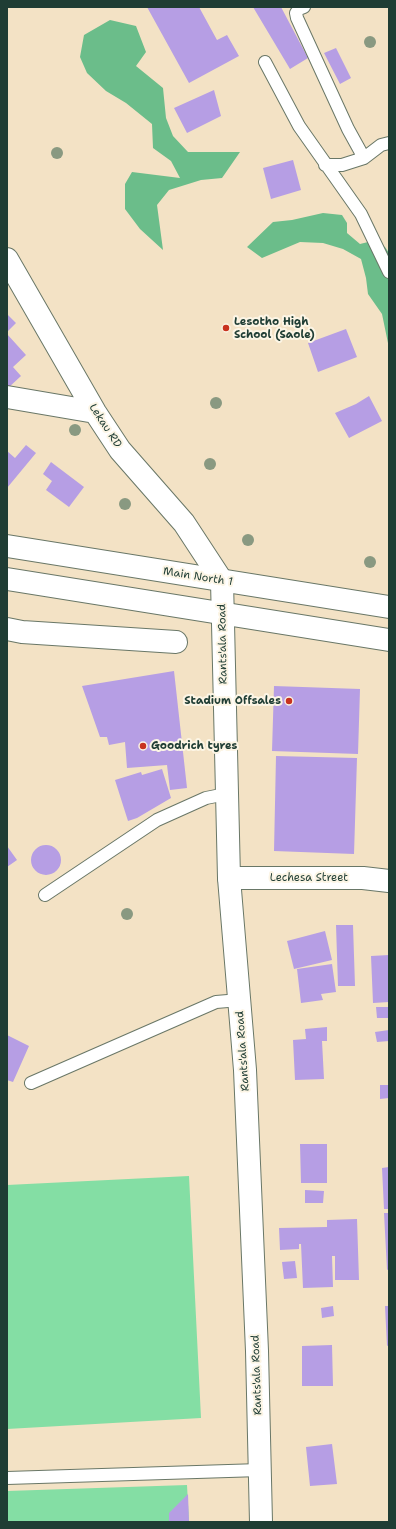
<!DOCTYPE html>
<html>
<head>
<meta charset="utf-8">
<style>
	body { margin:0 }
	#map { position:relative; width:396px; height:1529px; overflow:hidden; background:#f3e2c5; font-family:"Shantell Sans",sans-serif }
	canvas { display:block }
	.frame { position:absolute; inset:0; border:8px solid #1f3d34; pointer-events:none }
</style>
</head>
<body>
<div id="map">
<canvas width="396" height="1529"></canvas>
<div class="frame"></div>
</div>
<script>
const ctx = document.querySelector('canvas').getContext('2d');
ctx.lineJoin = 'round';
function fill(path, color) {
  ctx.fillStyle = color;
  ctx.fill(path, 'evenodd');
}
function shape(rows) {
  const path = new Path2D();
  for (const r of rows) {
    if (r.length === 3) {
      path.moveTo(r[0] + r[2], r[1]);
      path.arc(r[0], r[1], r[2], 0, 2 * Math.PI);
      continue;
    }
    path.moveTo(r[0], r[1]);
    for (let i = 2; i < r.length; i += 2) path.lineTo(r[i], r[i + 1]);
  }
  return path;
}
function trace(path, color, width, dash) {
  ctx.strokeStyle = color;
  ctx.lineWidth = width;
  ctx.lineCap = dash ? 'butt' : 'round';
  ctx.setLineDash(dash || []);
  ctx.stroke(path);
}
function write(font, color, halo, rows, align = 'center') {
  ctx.font = font + ' "Shantell Sans",sans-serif';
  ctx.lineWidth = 4;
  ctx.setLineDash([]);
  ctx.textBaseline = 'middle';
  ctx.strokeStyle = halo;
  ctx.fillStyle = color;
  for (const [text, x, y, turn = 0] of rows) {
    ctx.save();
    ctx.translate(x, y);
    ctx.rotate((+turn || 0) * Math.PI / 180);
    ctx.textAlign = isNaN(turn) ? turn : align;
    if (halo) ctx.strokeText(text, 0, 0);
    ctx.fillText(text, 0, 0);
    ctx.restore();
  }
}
fill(shape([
	[189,1176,201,1418,7,1429,7,1185],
	[187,1485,189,1522,7,1522,7,1491]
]), '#84dea4');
fill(shape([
	[110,20,136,26,146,52,136,66,163,88,166,118,173,136,188,152,240,152,222,178,201,180,169,190,157,205,163,250,140,229,125,209,125,184,132,172,180,178,171,161,153,148,152,124,126,103,106,91,87,73,80,57,84,35],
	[323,213,342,215,347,223,347,233,360,244,372,241,385,247,389,253,389,348,382,314,368,294,366,278,361,259,343,249,323,243,300,242,262,258,247,247,273,222,292,220]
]), '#6bbd8a');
fill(shape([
	[147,7,199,7,217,40,227,35,239,56,189,83],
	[253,7,281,7,308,58,290,69],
	[336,48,351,78,340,84,324,53],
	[214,90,221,116,187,133,174,108],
	[293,160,301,190,271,199,263,168],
	[7,314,16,323,7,332],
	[346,329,357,357,318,372,308,343],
	[7,334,26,355,13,367,21,376,7,389],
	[369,396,382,421,349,438,335,413,356,404],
	[26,445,36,453,7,488,7,451,15,458],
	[51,462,84,487,69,507,46,490,52,481,43,474],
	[174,671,187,788,170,790,167,765,127,768,125,742,109,745,107,737,100,737,82,686],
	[274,686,360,689,358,754,272,751],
	[276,756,357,758,354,854,274,851],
	[162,769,171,798,137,818,128,821,115,780,141,772,142,775],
	[46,860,15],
	[7,846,17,860,7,867],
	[336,925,353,925,355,986,338,986],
	[325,931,332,960,294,969,287,941],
	[389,955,389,1002,373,1003,371,956],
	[332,964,336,992,321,994,323,1000,301,1003,297,969],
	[376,1007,389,1007,389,1018,377,1018],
	[327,1027,327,1041,322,1041,324,1079,295,1080,293,1040,306,1039,305,1029],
	[389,1030,389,1041,377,1042,375,1032],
	[7,1035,29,1046,13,1082,7,1080],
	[380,1085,389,1085,389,1098,380,1099],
	[300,1144,327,1144,327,1183,301,1183],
	[389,1167,389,1209,384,1209,382,1168],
	[305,1190,324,1191,323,1203,305,1203],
	[384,1213,389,1213,389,1269,387,1270],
	[357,1219,359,1280,335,1280,335,1256,332,1256,333,1287,303,1288,301,1244,299,1244,299,1249,280,1250,279,1228,327,1227,327,1220],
	[295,1261,297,1278,284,1279,282,1262],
	[333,1306,334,1316,322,1318,321,1308],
	[385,1306,389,1306,389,1345,387,1346],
	[332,1345,333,1386,302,1386,302,1346],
	[332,1444,337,1484,310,1486,306,1447],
	[188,1494,189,1522,169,1522,169,1513]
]), '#b69ee4');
const lane = shape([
	[304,7,299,9,296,13,297,18,348,129,364,158],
	[265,62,299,126,361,214,389,272],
	[325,165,342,165,364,158,381,145,389,143],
	[45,895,157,820,206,798,226,794],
	[31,1083,216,1002,240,1000],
	[7,1478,260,1470]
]);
const street = shape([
	[7,259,95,412,120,450,184,523,222,581],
	[7,397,95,412],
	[7,629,22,632,176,642],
	[229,878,363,878,389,881]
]);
const secondary = shape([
	[222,581,229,878,245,1070,257,1351,261,1522]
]);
const primary = shape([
	[7,546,389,607],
	[7,579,389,640]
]);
trace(lane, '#697767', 14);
trace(street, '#697767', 24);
trace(secondary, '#697767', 24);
trace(primary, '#697767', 24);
trace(lane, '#fff', 12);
trace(street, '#fff', 22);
trace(secondary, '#fff', 22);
trace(primary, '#fff', 22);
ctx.fillStyle = '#899981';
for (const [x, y] of [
	[370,42],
	[57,153],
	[216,403],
	[75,430],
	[210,464],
	[125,504],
	[248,540],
	[370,562],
	[127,914]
]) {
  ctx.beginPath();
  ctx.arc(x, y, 6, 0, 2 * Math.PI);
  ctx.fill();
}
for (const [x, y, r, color] of [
	[226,328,4,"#c8321e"],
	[289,701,4,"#c8321e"],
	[143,746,4,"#c8321e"]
]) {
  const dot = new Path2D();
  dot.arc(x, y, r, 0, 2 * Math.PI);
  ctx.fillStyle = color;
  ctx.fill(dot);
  trace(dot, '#fcf5e5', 1.5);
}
write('bold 11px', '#1f3d34', '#fcf5e5', [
	["Lesotho High",234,322],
	["School (Saole)",234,335],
	["Stadium Offsales",281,701,"right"],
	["Goodrich tyres",151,746]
], 'left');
write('11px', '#1f3d34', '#fcf5e5', [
	["Lekau RD",105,426,57],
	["Main North 1",198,577,9],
	["Rants'ala Road",223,644,-91],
	["Lechesa Street",309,878],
	["Rants'ala Road",243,1051,-94],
	["Rants'ala Road",257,1375,-92]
]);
</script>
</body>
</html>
